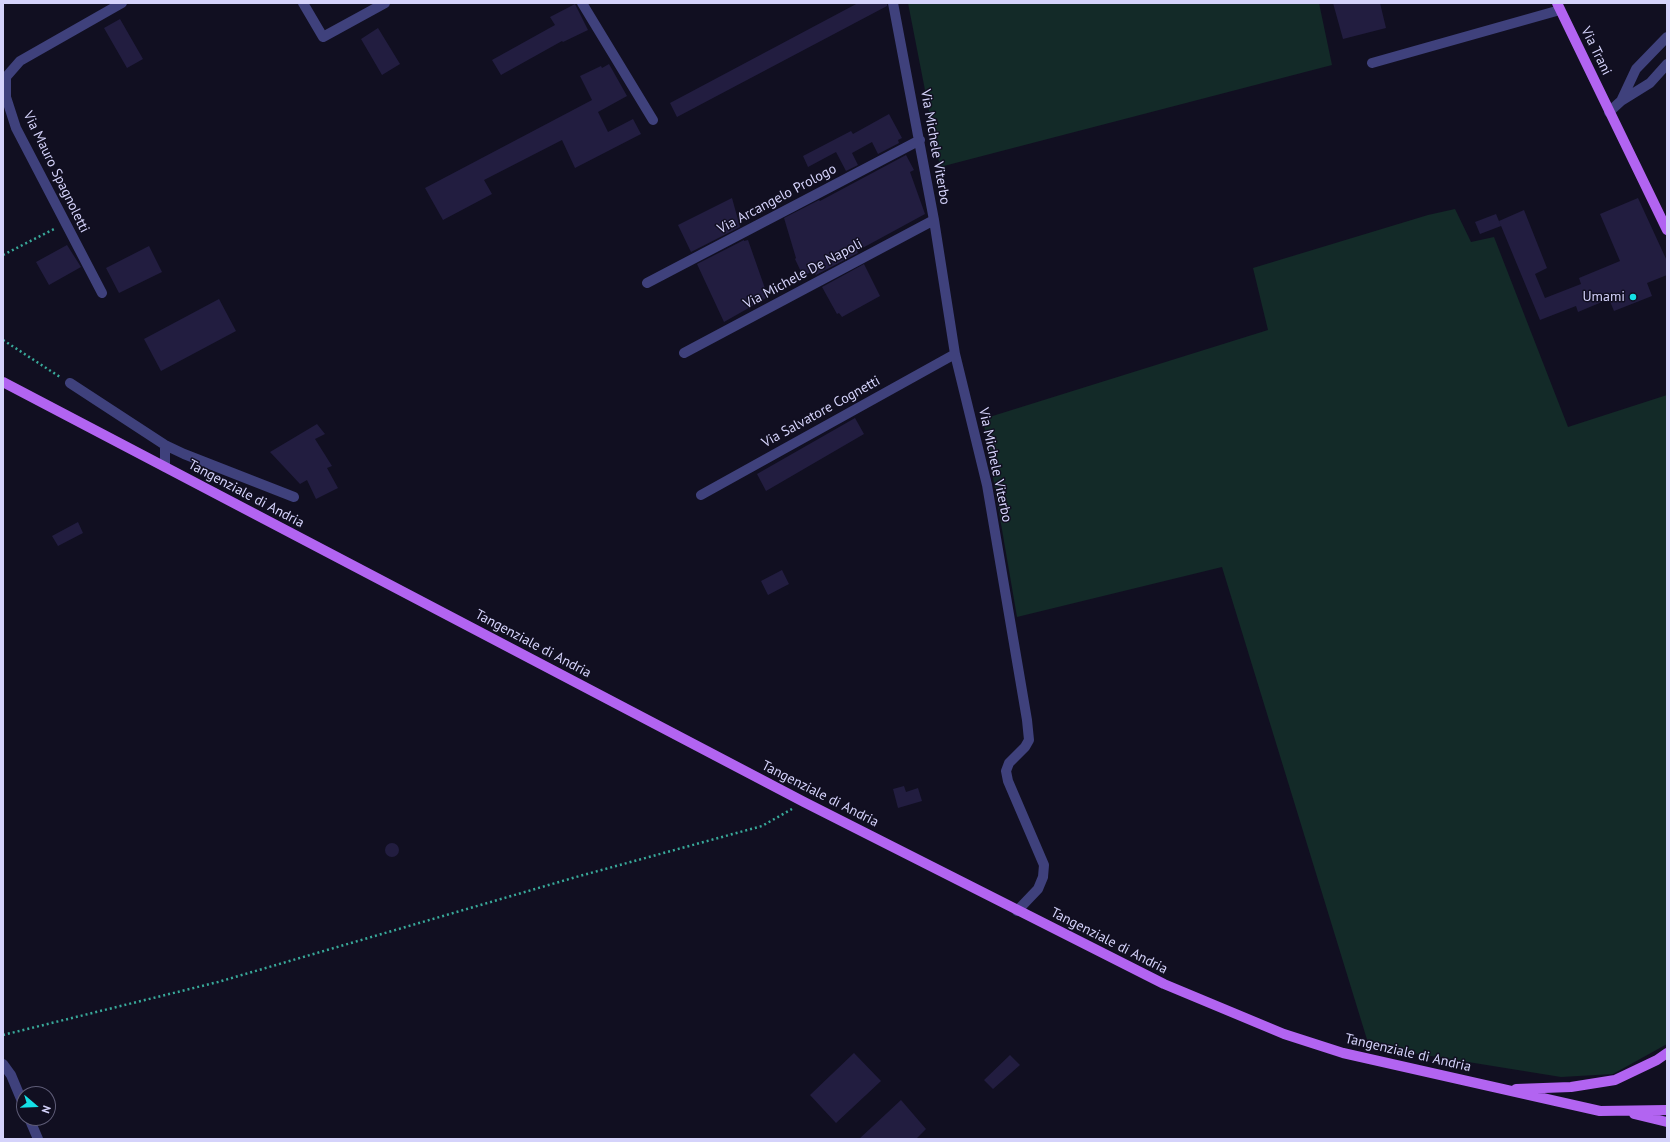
<!DOCTYPE html>
<html>
<head>
<meta charset="utf-8">
<style>
	body { margin:0 }
	#map { position:relative; width:1670px; height:1142px; overflow:hidden; background:#110f21; font-family:"PT Sans",sans-serif }
	canvas { display:block }
	.frame { position:absolute; inset:0; border:4px solid #d5d3fb; pointer-events:none }
	.north { position:absolute; left:16px; top:1086px; width:40px; height:40px; box-sizing:border-box; background:#110f21; border:1px solid #5f5d78; border-radius:50%; rotate:109deg; font-size:11px; font-weight:700; line-height:16px; text-align:center; color:#d5d3fb }
	.north::after { content:''; display:block; margin:auto; width:14px; height:18px; background:#14e0e6; clip-path:polygon(50% 0,100% 100%,50% 72%,0 100%) }
</style>
</head>
<body>
<div id="map">
<canvas width="1670" height="1142"></canvas>
<div class="frame"></div>
<div class="north">N</div>
</div>
<script>
const ctx = document.querySelector('canvas').getContext('2d');
ctx.lineJoin = 'round';
function fill(path, color) {
  ctx.fillStyle = color;
  ctx.fill(path, 'evenodd');
}
function shape(rows) {
  const path = new Path2D();
  for (const r of rows) {
    if (r.length === 3) {
      path.moveTo(r[0] + r[2], r[1]);
      path.arc(r[0], r[1], r[2], 0, 2 * Math.PI);
      continue;
    }
    path.moveTo(r[0], r[1]);
    for (let i = 2; i < r.length; i += 2) path.lineTo(r[i], r[i + 1]);
  }
  return path;
}
function trace(path, color, width, dash) {
  ctx.strokeStyle = color;
  ctx.lineWidth = width;
  ctx.lineCap = dash ? 'butt' : 'round';
  ctx.setLineDash(dash || []);
  ctx.stroke(path);
}
function write(font, color, halo, rows, align = 'center') {
  ctx.font = font + ' "PT Sans",sans-serif';
  ctx.lineWidth = 3;
  ctx.setLineDash([]);
  ctx.textBaseline = 'middle';
  ctx.strokeStyle = halo;
  ctx.fillStyle = color;
  for (const [text, x, y, turn = 0] of rows) {
    ctx.save();
    ctx.translate(x, y);
    ctx.rotate((+turn || 0) * Math.PI / 180);
    ctx.textAlign = isNaN(turn) ? turn : align;
    if (halo) ctx.strokeText(text, 0, 0);
    ctx.fillText(text, 0, 0);
    ctx.restore();
  }
}
fill(shape([
	[908,3,1319,3,1332,65,940,167],
	[1455,209,1471,242,1494,237,1568,427,1667,395,1667,1044,1613,1074,1561,1077,1369,1046,1222,567,1017,617,983,419,1268,330,1253,268,1428,215]
]), '#132a28');
fill(shape([
	[858,3,887,3,887,6,677,117,670,103],
	[1333,3,1380,3,1386,28,1343,39],
	[575,4,588,30,563,42,562,41,501,75,492,60,555,25,550,17],
	[120,19,143,59,127,68,104,28],
	[378,28,400,64,382,75,361,39],
	[609,64,627,96,598,112,608,132,633,119,641,134,575,168,562,140,484,180,492,194,443,220,425,188,592,100,580,76,601,66,602,68],
	[889,114,902,138,898,140,899,143,878,154,872,142,852,153,858,165,846,171,836,152,808,167,803,156,851,131,853,134],
	[906,155,914,170,910,172,925,214,857,251,858,253,816,275,813,271,803,276,795,259,796,258,784,218,819,200,820,201],
	[732,198,740,227,691,252,678,225],
	[1638,198,1667,261,1667,275,1647,283,1652,296,1614,311,1609,299,1578,312,1576,306,1540,320,1499,221,1524,210,1547,268,1535,274,1545,298,1581,284,1579,278,1620,261,1600,214],
	[1496,214,1501,226,1480,234,1475,222],
	[744,240,744,241,748,240,768,297,724,322,697,264],
	[67,245,81,267,49,285,36,262],
	[149,246,162,272,119,293,106,268],
	[864,264,880,296,842,317,839,313,837,314,822,287],
	[219,299,236,331,161,371,144,339],
	[855,418,864,434,766,491,757,474],
	[317,424,325,434,315,439,332,466,327,468,338,488,316,499,307,480,300,484,270,452],
	[78,522,83,533,58,546,52,536],
	[782,570,789,584,768,595,761,581],
	[904,786,906,792,918,788,922,801,898,808,893,789],
	[392,850,7],
	[854,1053,881,1081,836,1123,810,1095],
	[1010,1055,1020,1065,993,1089,984,1080],
	[901,1100,926,1129,916,1139,859,1139]
]), '#221d40');
trace(shape([
	[3,255,54,229],
	[3,340,60,377],
	[3,1035,218,982,576,877,762,826,792,809]
]), '#39a99a', 2.5, [2, 3]);
trace(shape([
	[303,3,323,37,385,3],
	[582,3,653,120],
	[893,3,934,220,955,354,987,485,1027,720,1029,740,1025,747,1009,763,1006,771,1008,781,1044,865,1043,877,1038,889,1017,911],
	[1372,63,1560,10],
	[1621,101,1636,69,1667,37],
	[1609,112,1621,101,1650,83,1667,64],
	[647,283,920,140],
	[102,293,16,128,6,97,6,77,20,61,122,3],
	[684,353,934,220],
	[70,383,165,445,184,454,294,497],
	[165,467,165,445],
	[701,495,955,354],
	[3,1064,11,1075,24,1106],
	[29,1118,38,1139]
]), '#3f417c', 10);
trace(shape([
	[1557,3,1667,230],
	[3,382,804,802,1164,984,1284,1034,1343,1053,1600,1111,1667,1110],
	[1516,1089,1571,1087,1615,1080,1657,1060,1667,1053],
	[1634,1114,1667,1122]
]), '#b264f1', 10);
for (const [x, y, r, color] of [
	[1633,297,4,"#14e0e6"]
]) {
  const dot = new Path2D();
  dot.arc(x, y, r, 0, 2 * Math.PI);
  ctx.fillStyle = color;
  ctx.fill(dot);
  trace(dot, '#110f21', 1.5);
}
write('14px', '#d5d3fb', '#110f21', [
	["Via Trani",1596,51,64],
	["Via Michele Viterbo",935,147,80],
	["Via Mauro Spagnoletti",56,172,64],
	["Via Arcangelo Prologo",777,199,-28],
	["Via Michele De Napoli",803,274,-28],
	["Via Salvatore Cognetti",821,412,-29],
	["Via Michele Viterbo",995,465,78],
	["Tangenziale di Andria",246,494,28],
	["Tangenziale di Andria",533,644,28],
	["Tangenziale di Andria",820,794,27],
	["Tangenziale di Andria",1109,941,27],
	["Tangenziale di Andria",1408,1053,13]
]);
write('14px', '#d5d3fb', '#110f21', [
	["Umami",1625,297]
], 'right');
</script>
</body>
</html>
